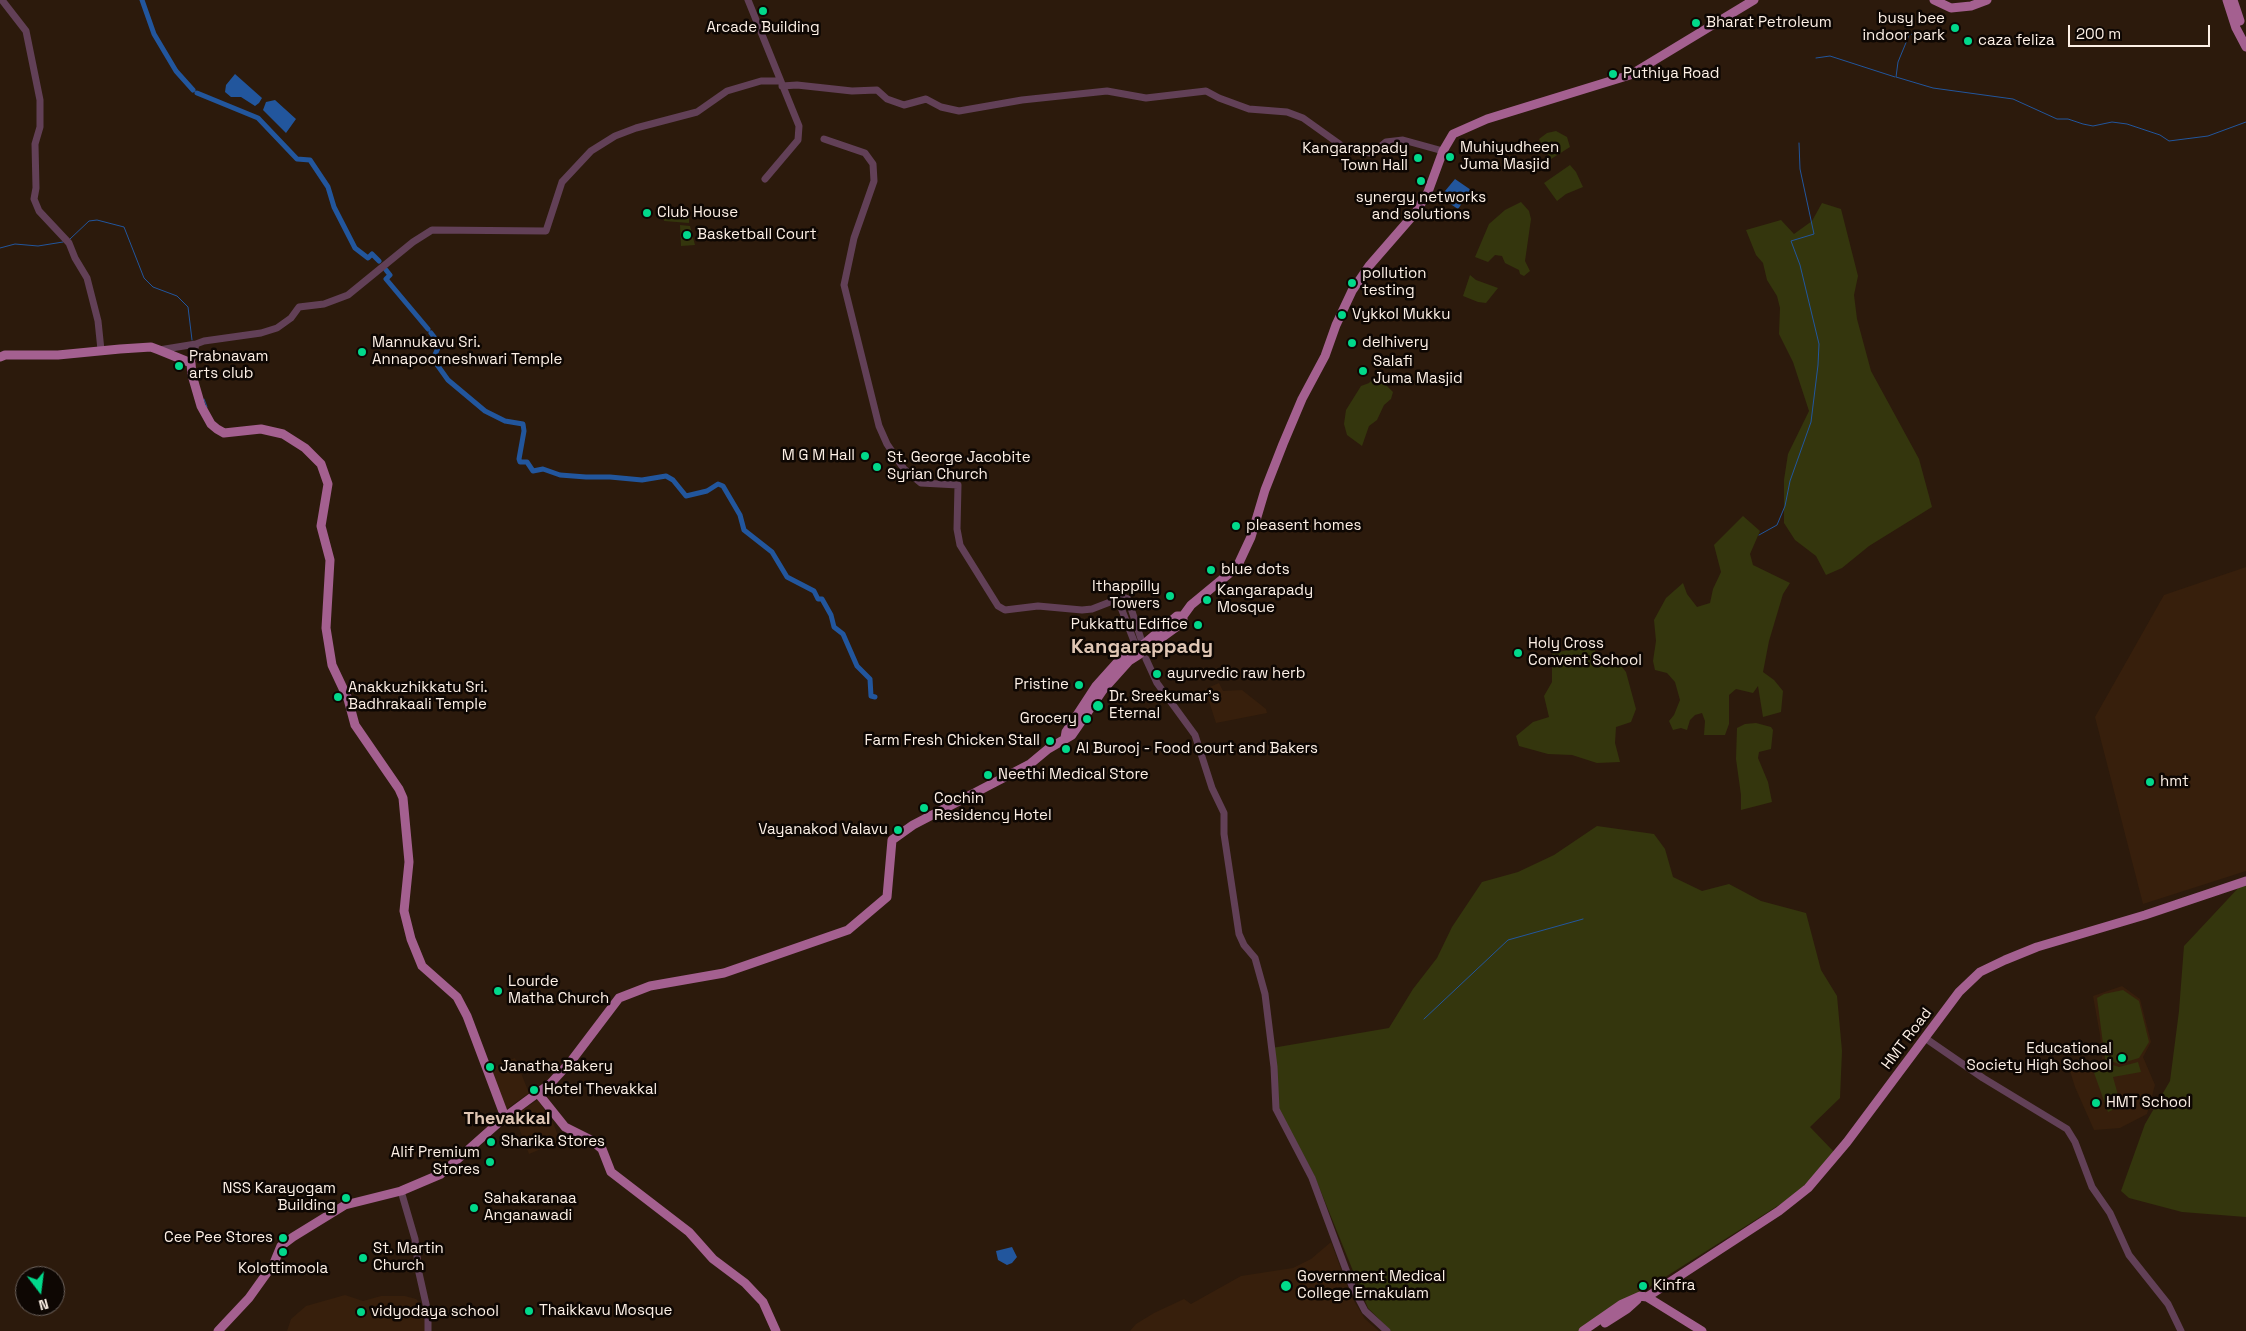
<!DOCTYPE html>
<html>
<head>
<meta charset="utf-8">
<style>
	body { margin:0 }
	#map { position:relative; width:2246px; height:1331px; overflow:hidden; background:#2c1a0c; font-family:"Space Grotesk",sans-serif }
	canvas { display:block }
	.north { position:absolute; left:15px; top:1266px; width:50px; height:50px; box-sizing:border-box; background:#0e0703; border:1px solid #6e645e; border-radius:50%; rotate:165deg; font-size:14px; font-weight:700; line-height:20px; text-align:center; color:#fdf0e6 }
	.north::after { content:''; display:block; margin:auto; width:18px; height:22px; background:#01d98b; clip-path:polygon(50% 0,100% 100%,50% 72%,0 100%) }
	.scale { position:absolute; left:2068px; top:25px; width:142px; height:22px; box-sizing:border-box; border:2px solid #fdf0e6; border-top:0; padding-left:6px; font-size:15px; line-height:18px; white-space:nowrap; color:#fdf0e6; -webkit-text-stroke:4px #0e0703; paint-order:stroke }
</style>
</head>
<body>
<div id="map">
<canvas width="2246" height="1331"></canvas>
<div class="north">N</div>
<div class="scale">200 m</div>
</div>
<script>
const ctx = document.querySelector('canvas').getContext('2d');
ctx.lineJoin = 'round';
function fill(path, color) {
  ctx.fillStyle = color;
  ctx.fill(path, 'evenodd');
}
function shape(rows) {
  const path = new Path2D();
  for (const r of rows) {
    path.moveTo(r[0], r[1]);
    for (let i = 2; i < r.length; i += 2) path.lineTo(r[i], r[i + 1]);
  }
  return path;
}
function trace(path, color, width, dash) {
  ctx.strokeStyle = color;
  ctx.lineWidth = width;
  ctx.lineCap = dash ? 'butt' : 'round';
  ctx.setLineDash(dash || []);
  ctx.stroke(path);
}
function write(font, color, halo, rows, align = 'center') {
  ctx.font = font + ' "Space Grotesk",sans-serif';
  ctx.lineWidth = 5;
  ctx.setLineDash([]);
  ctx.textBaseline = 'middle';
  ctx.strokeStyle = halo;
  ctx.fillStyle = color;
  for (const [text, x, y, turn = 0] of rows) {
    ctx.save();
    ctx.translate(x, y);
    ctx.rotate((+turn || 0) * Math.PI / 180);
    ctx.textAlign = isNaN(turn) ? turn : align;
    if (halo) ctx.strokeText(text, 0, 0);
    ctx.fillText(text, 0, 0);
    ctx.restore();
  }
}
fill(shape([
	[2246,567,2246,871,2143,904,2095,717,2164,595],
	[1219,683,1223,691,1242,690,1266,709,1267,713,1216,723,1205,689],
	[2122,986,2140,999,2151,1042,2143,1057,2155,1085,2147,1114,2120,1128,2094,1130,2075,1087,2070,1071,2089,1068,2102,1059,2100,1035,2093,996],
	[515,1058,529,1093,505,1110,489,1069],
	[538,1100,554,1125,560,1141,529,1154,514,1115],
	[1331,1242,1351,1296,1365,1319,1379,1331,1130,1331,1136,1324,1154,1313,1184,1299,1191,1304,1241,1276,1293,1268,1311,1259],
	[345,1295,363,1301,381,1296,405,1296,416,1299,422,1305,427,1331,287,1331,291,1319,306,1306]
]), '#371f0c');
fill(shape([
	[1556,131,1567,137,1570,147,1551,159,1539,139,1547,133],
	[1570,165,1576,172,1583,187,1566,194,1557,201,1544,183],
	[1521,202,1529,211,1531,219,1525,261,1530,271,1524,276,1520,274,1519,270,1505,263,1502,256,1495,255,1488,262,1475,257,1489,224,1505,210],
	[1822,203,1841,209,1858,276,1854,295,1857,319,1871,371,1919,459,1932,507,1869,546,1842,568,1826,575,1816,556,1795,540,1784,523,1784,480,1788,454,1809,411,1793,362,1779,334,1780,308,1777,296,1767,280,1763,263,1756,255,1746,230,1781,220,1794,234,1812,221],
	[665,214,689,217,689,223,664,221],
	[680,225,690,226,695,245,681,246],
	[1470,275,1476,280,1498,288,1486,303,1478,302,1463,296],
	[1373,379,1384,383,1393,392,1391,399,1384,405,1377,420,1369,426,1362,446,1347,435,1344,424,1346,410,1361,386,1369,383],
	[1743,516,1760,531,1750,554,1753,565,1790,583,1783,594,1769,641,1763,672,1774,680,1783,691,1781,712,1763,717,1758,686,1753,693,1736,689,1729,695,1729,724,1725,735,1704,735,1705,721,1702,713,1695,715,1690,720,1687,730,1681,728,1673,730,1669,721,1674,715,1680,700,1675,682,1667,673,1655,670,1653,661,1656,641,1654,620,1666,598,1683,583,1687,594,1697,607,1710,603,1713,589,1721,572,1714,545],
	[1592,646,1599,657,1617,661,1626,672,1636,709,1631,722,1616,727,1615,743,1620,762,1597,763,1572,755,1548,754,1519,746,1516,736,1533,722,1549,717,1544,696,1552,682,1552,653],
	[1756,723,1771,727,1773,730,1771,749,1759,752,1758,758,1768,782,1772,802,1741,810,1741,795,1736,759,1737,728,1745,724],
	[1597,826,1654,834,1665,849,1673,877,1702,891,1729,884,1761,901,1806,913,1821,970,1837,996,1842,1051,1840,1098,1810,1127,1835,1153,1798,1193,1580,1331,1391,1331,1368,1308,1315,1177,1278,1108,1272,1048,1389,1028,1413,989,1437,958,1452,927,1482,882,1518,872,1554,855],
	[2246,883,2246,1217,2182,1212,2129,1198,2121,1191,2145,1124,2170,1081,2179,1011,2184,946,2242,884],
	[2123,990,2139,1001,2149,1042,2139,1058,2119,1064,2105,1059,2097,998,2104,994],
	[2104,1062,2119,1067,2138,1062,2141,1072,2113,1077,2121,1106,2108,1112,2093,1070]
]), '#34360d');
fill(shape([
	[235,74,262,98,259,103,255,106,241,97,231,97,225,92,226,85],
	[275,100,296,119,286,133,263,110,266,102],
	[1455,179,1471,190,1458,209,1440,197],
	[1012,1247,1017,1257,1012,1263,1007,1265,998,1260,996,1251]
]), '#22569d');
trace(shape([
	[1918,40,1910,33,1898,62,1896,77,1933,88,2013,99,2057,119,2068,119,2083,124,2093,126,2112,122,2127,124,2160,135,2169,141,2208,136,2246,122],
	[1816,58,1830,56,1895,77],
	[70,239,89,221,97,220,124,227,144,278,153,287,177,296,188,307,192,340],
	[0,248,15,244,38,246,63,242],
	[204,399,207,407],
	[1759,535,1777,525,1785,506,1790,481,1811,422,1818,365,1819,344,1800,265,1791,241,1814,234,1800,169,1799,143],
	[1424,1019,1508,940,1583,919]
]), '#22569d', 1);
trace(shape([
	[142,0,154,34,176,71,193,90],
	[197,93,258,118,297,159,310,160,328,187,334,207,355,248,368,258,372,254,379,261],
	[386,270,390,275,386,279,428,329],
	[431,333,438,342,438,348,433,359,448,380,485,411,505,421,523,424,524,431,519,459,520,462,527,462,533,471,543,469,560,475,586,477,610,477,642,480,666,476,673,480,686,496,707,491,718,484,723,486,740,515,744,530,772,552,787,577,814,591,818,599,822,599,831,615,834,627,843,634,857,666,870,679,871,696,875,697]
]), '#22569d', 5);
trace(shape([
	[2,0,26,31,40,100,40,127,35,144,36,188,34,199,39,211,69,243,75,258,87,278,98,321,101,350],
	[748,0,799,126,798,140,765,179],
	[782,86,797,85,852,91,877,90,887,99,904,105,926,99,941,107,959,111,1022,100,1107,91,1146,98,1206,91,1219,98,1249,109,1287,112,1303,118,1345,148,1370,153,1374,152,1386,142,1403,140,1443,151],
	[824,139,865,153,873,164,874,181,854,238,844,285,879,426,887,444,904,469,921,483,958,485,957,529,960,545,998,606,1005,610,1038,606,1082,610,1092,609,1123,597,1128,599,1143,645],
	[159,350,196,344],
	[191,363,196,344,204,341,261,333,277,328,291,318,299,307,324,304,348,295,413,242,432,230,546,231,562,182,591,151,615,136,636,128,697,112,727,91,761,81,780,81],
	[1111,601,1120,605,1137,649],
	[1146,659,1157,683,1195,735,1212,788,1224,813,1224,834,1239,934,1244,945,1255,958,1265,994,1274,1067,1276,1109,1312,1178,1352,1286,1365,1311,1387,1331],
	[1925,1038,1983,1078,2067,1129,2075,1142,2092,1187,2110,1213,2129,1255,2168,1304,2181,1331],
	[401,1191,415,1239,419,1273,428,1313,428,1331]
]), '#624057', 7);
trace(shape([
	[1934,0,1951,8,1971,6,1987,0],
	[2227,0,2236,28,2246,47],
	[2233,0,2240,21],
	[0,357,5,355,58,355,120,349,151,347,159,350,191,363,192,375,201,406,211,424,217,429,224,433,261,429,283,434,305,448,321,464,328,484,321,526,330,560,326,628,332,665,348,699,355,725,399,789,403,798,409,862,404,911,411,939,422,966,457,997,467,1016,505,1117],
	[1143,645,1177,616,1183,616],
	[1146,649,1183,622,1183,616,1191,605,1237,567,1251,537,1265,490,1283,444,1302,399,1325,356,1336,325,1352,291,1369,266,1416,212,1428,192,1443,151,1453,134,1487,119,1630,75,1754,0],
	[1065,738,1066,732,1096,686,1122,657,1137,649],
	[537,1092,565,1127,591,1140,602,1149,611,1172,689,1232,713,1259,745,1283,763,1302,776,1331],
	[1647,1297,1702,1331],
	[1605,1323,1627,1309,1637,1300],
	[218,1331,249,1298,274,1263,281,1246,293,1237,345,1205,401,1191,441,1174,505,1117,551,1083,572,1060,619,998,650,986,724,973,848,930,887,897,892,840,913,825,1030,764,1048,749,1072,735,1103,690,1129,661,1140,654],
	[1583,1331,1622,1304,1640,1296,1647,1297,1779,1211,1808,1188,1847,1142,1959,992,1980,972,2005,960,2037,947,2145,915,2246,881]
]), '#a46090', 9);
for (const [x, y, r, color] of [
	[763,11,5,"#01d98b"],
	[1696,23,5,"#01d98b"],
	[1955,28,5,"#01d98b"],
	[1968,41,5,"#01d98b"],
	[1613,74,5,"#01d98b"],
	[1450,157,5,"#01d98b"],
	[1418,158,5,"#01d98b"],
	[1421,181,5,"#01d98b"],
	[647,213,5,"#01d98b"],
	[687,235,5,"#01d98b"],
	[1352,283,5,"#01d98b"],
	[1342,315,5,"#01d98b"],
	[1352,343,5,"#01d98b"],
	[362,352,5,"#01d98b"],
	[179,366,5,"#01d98b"],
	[1363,371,5,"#01d98b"],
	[865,456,5,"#01d98b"],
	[877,467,5,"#01d98b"],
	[1236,526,5,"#01d98b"],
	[1211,570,5,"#01d98b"],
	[1170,596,5,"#01d98b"],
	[1207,600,5,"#01d98b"],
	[1198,625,5,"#01d98b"],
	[1518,653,5,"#01d98b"],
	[1157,674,5,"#01d98b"],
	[1079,685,5,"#01d98b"],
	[338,697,5,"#01d98b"],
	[1098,706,6,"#01d98b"],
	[1087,719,5,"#01d98b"],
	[1050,741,5,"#01d98b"],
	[1066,749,5,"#01d98b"],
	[988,775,5,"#01d98b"],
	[2150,782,5,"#01d98b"],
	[924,808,5,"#01d98b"],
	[898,830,5,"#01d98b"],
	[498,991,5,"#01d98b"],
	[2122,1058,5,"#01d98b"],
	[490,1067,5,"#01d98b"],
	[534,1090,5,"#01d98b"],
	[2096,1103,5,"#01d98b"],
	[491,1142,5,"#01d98b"],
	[490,1162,5,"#01d98b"],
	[346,1198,5,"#01d98b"],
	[474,1208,5,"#01d98b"],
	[283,1238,5,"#01d98b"],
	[283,1252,5,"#01d98b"],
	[363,1258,5,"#01d98b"],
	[1286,1286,6,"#01d98b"],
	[1643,1286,5,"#01d98b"],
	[529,1311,5,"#01d98b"],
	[361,1312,5,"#01d98b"]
]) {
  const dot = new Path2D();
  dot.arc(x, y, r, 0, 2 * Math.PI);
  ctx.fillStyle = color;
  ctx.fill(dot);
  trace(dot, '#0e0703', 2);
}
write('15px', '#fdf0e6', '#0e0703', [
	["busy bee",1945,19,"right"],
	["indoor park",1945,36,"right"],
	["Bharat Petroleum",1706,23],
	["Arcade Building",763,28,"center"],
	["caza feliza",1978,41],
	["Puthiya Road",1623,74],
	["Muhiyudheen",1460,148],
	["Juma Masjid",1460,165],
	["Kangarappady",1408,149,"right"],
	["Town Hall",1408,166,"right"],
	["synergy networks",1421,198,"center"],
	["and solutions",1421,215,"center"],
	["Club House",657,213],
	["Basketball Court",697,235],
	["pollution",1362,274],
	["testing",1362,291],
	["Vykkol Mukku",1352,315],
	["Mannukavu Sri.",372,343],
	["Annapoorneshwari Temple",372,360],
	["delhivery",1362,343],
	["Prabnavam",189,357],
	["arts club",189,374],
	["Salafi",1373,362],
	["Juma Masjid",1373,379],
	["M G M Hall",855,456,"right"],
	["St. George Jacobite",887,458],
	["Syrian Church",887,475],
	["pleasent homes",1246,526],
	["blue dots",1221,570],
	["Ithappilly",1160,587,"right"],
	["Towers",1160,604,"right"],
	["Kangarapady",1217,591],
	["Mosque",1217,608],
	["Pukkattu Edifice",1188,625,"right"],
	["Holy Cross",1528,644],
	["Convent School",1528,661],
	["ayurvedic raw herb",1167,674],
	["Pristine",1069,685,"right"],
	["Anakkuzhikkatu Sri.",348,688],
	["Badhrakaali Temple",348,705],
	["Dr. Sreekumar's",1109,697],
	["Eternal",1109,714],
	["Grocery",1077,719,"right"],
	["Farm Fresh Chicken Stall",1040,741,"right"],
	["Al Burooj - Food court and Bakers",1076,749],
	["Neethi Medical Store",998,775],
	["hmt",2160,782],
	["Cochin",934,799],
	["Residency Hotel",934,816],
	["Vayanakod Valavu",888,830,"right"],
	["Lourde",508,982],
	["Matha Church",508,999],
	["Educational",2112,1049,"right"],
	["Society High School",2112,1066,"right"],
	["Janatha Bakery",500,1067],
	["Hotel Thevakkal",544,1090],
	["HMT School",2106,1103],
	["Sharika Stores",501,1142],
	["Alif Premium",480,1153,"right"],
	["Stores",480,1170,"right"],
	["NSS Karayogam",336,1189,"right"],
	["Building",336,1206,"right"],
	["Sahakaranaa",484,1199],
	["Anganawadi",484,1216],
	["Cee Pee Stores",273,1238,"right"],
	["St. Martin",373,1249],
	["Church",373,1266],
	["Kolottimoola",283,1269,"center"],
	["Government Medical",1297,1277],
	["College Ernakulam",1297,1294],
	["Kinfra",1653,1286],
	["Thaikkavu Mosque",539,1311],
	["vidyodaya school",371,1312]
], 'left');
write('15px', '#fdf0e6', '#0e0703', [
	["HMT Road",1907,1039,-53]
]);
write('bold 18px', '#dfc6b4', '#0e0703', [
	["Thevakkal",507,1119]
]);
write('bold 20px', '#dfc6b4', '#0e0703', [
	["Kangarappady",1142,648]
]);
</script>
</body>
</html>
